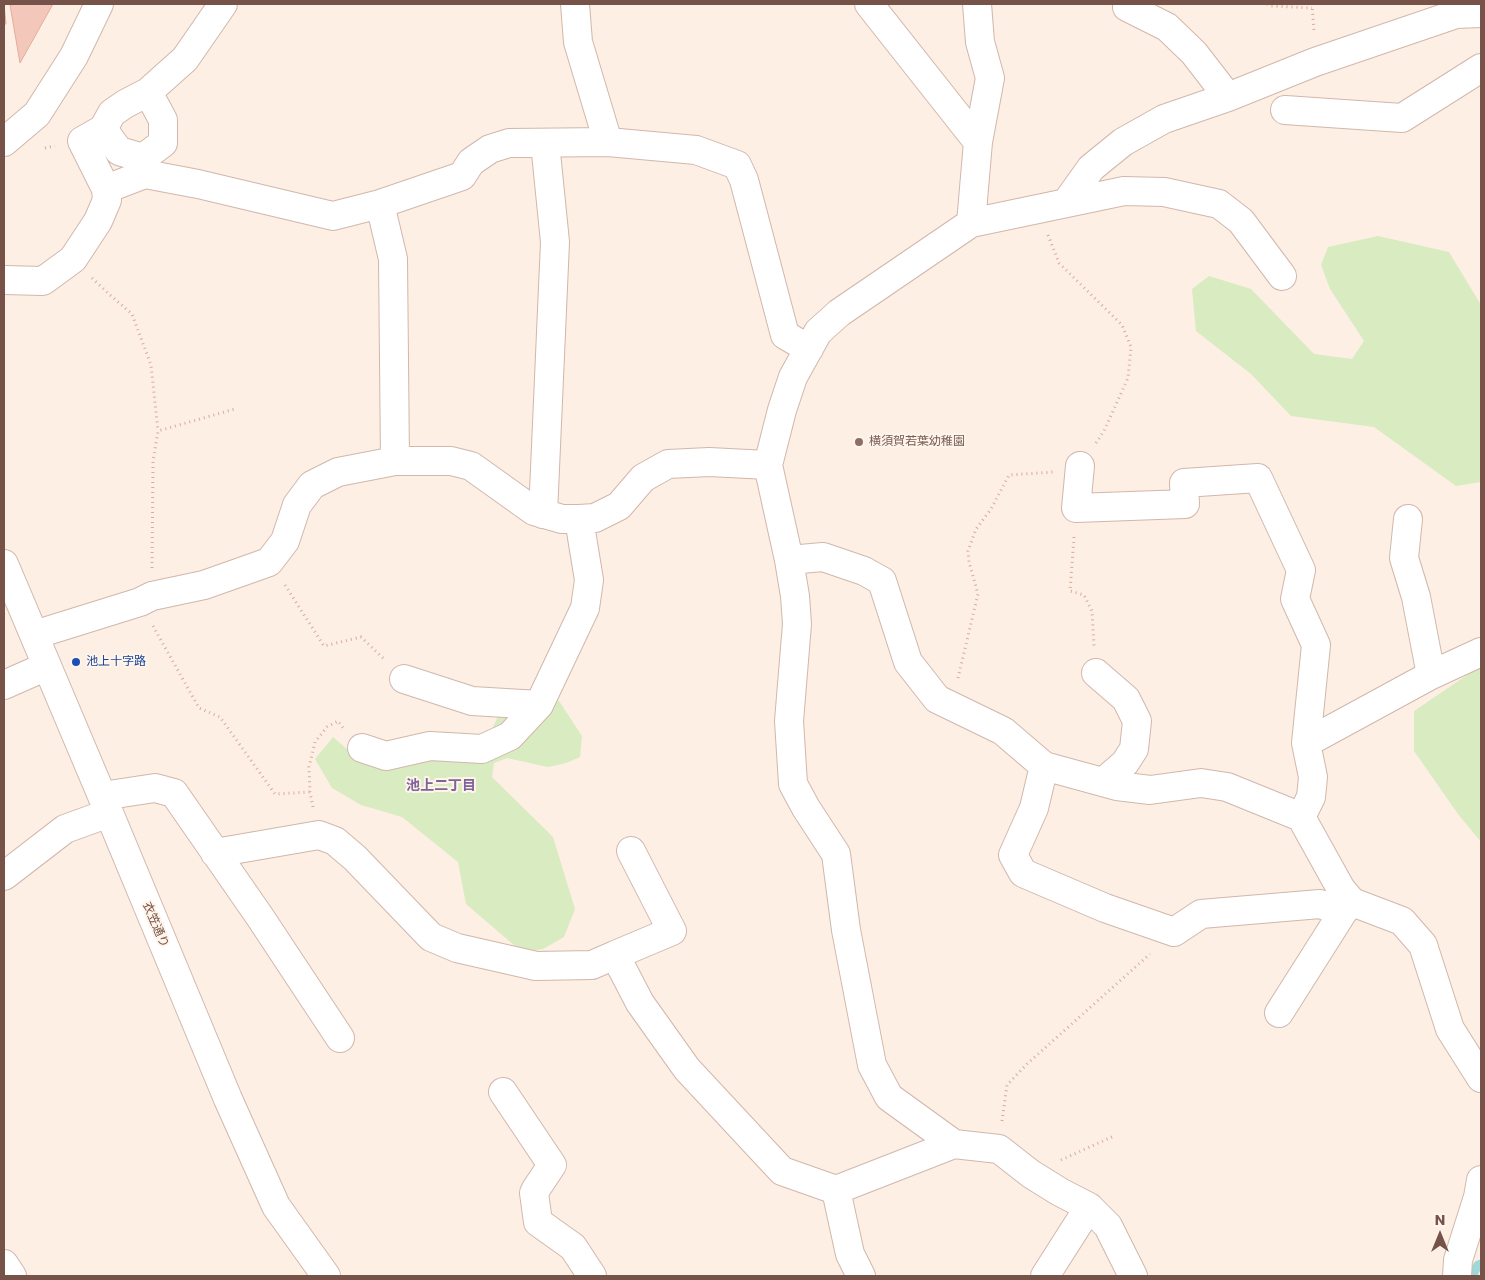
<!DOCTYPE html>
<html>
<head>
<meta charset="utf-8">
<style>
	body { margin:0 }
	#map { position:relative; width:1485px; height:1280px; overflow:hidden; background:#fdefe3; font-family:Poppins,sans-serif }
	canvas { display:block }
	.frame { position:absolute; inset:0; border:5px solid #765248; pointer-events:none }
	.north { position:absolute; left:1415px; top:1210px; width:50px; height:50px; -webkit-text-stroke:4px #fff4ea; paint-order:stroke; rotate:0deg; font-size:14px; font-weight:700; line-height:20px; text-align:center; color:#765248 }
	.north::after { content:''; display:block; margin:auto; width:18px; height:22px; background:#765248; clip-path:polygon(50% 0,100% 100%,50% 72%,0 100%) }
</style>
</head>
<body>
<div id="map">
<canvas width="1485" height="1280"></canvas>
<div class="frame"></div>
<div class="north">N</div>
</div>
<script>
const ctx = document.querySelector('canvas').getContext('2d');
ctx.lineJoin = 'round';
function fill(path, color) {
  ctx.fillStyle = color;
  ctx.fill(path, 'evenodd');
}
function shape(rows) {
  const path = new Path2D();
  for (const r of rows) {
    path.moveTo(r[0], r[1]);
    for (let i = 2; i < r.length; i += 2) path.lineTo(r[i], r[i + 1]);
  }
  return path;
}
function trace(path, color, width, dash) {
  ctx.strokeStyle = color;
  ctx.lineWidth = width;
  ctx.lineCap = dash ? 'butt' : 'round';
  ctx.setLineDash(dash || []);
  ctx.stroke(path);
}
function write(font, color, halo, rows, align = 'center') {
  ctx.font = font + ' Poppins,"Noto Sans JP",sans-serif';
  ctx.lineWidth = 4;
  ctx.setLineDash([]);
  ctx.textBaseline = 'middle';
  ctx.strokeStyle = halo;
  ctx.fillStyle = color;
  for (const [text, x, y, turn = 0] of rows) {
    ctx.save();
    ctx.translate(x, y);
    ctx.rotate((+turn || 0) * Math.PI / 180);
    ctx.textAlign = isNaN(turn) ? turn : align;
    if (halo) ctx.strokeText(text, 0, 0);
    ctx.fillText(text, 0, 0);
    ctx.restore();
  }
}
fill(shape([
	[1378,236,1449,252,1481,305,1481,482,1456,486,1374,427,1291,416,1251,374,1196,331,1192,289,1209,276,1251,289,1314,354,1352,359,1364,341,1330,289,1321,265,1328,247],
	[1481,667,1481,842,1458,814,1414,751,1414,711,1473,671],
	[523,691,559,701,582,736,580,757,566,763,548,767,507,758,494,763,492,777,553,837,575,909,564,937,543,949,522,952,466,904,458,862,402,817,361,805,332,788,315,759,333,737,355,756,472,754,488,762,488,738,505,701]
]), '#d9ebc1');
trace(shape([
	[1474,1276,1473,1274,1478,1265,1481,1264]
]), '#9dd9d9', 9);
const building = shape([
	[4,4,6,24,4,24,4,4],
	[16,4,53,4,20,63,10,5,16,4]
]);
fill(building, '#f3c8ba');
trace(building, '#e6ab9a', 1);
const minor = shape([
	[575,4,578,42,608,142],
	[869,4,978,142],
	[1127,7,1167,27,1194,53,1228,97],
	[148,92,163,120,163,143,143,158,119,151,103,129,112,113,125,104,148,92,185,59,223,4],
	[1285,110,1402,118,1481,68],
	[4,142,37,114,74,56,99,4],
	[106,189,145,174,198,184,333,216,380,204,462,176,471,162,490,149,509,143,608,142,696,150,737,165,744,180,785,335,809,349],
	[1066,203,1091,168,1123,142,1164,119,1228,97,1315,62,1456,14,1481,13],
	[380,204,393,259,395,461],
	[971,223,978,142,990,78,980,42,977,4],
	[4,280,43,281,73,259,98,221,107,200,106,189,82,141,103,129],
	[1080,466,1076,508,1185,504,1184,483,1258,478,1301,570,1295,599,1316,645,1306,743,1313,777,1311,797,1301,817],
	[543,514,555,242,545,143],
	[1408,519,1404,558,1416,597,1431,675],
	[789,560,823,557,864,571,882,581,908,662,937,699,1003,731,1044,766,1117,786,1150,790,1201,783,1227,787,1301,817,1341,889,1352,902,1402,921,1423,945,1450,1029,1481,1078],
	[4,564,102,796,228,1099,276,1206,326,1276],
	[34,635,140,602,152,596,204,585,269,562,285,541,297,505,312,485,338,472,395,461,451,461,471,466,534,511,562,519,579,519,595,518,619,506,643,478,668,464,709,462,768,465],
	[1096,673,1126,699,1137,721,1134,749,1125,763,1103,782],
	[404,679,472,701,539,705],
	[4,685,47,666],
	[1306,743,1431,675,1481,652],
	[362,748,386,756,430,746,482,749,510,736,539,705,585,608,589,580,579,519],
	[1044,766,1034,808,1013,855,1023,873,1105,908,1174,932,1201,914,1320,904,1343,912],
	[102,796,155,788,174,793,260,917,340,1038],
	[631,851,672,931,615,955,640,1003,687,1069,782,1171,836,1190],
	[215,853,319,835,335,841,355,858,431,937,457,948,536,966,592,965,615,955],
	[4,876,65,829,109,813],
	[1279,1013,1343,912,1352,902],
	[503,1092,552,1165,536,1189,534,1193,538,1222,573,1247,592,1276],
	[4,1264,12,1276],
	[861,1276,850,1254,836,1190,954,1144],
	[1045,1276,1089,1207],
	[1133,1276,1108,1226,1089,1207,1060,1192,1031,1174,999,1149,954,1144,889,1097,872,1065,846,930,836,854,806,808,793,784,789,721,797,624,795,596,789,560,768,465,782,410,793,377,818,332,839,313,971,223,1124,191,1164,192,1219,204,1241,221,1282,276],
	[1457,1276,1458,1260,1478,1197,1481,1180]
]);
trace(minor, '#d1b7ac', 30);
trace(shape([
	[1267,4,1271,6,1312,8],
	[1312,4,1314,32],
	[45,148,55,146],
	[1048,235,1059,263,1122,325,1131,347,1128,378,1104,431,1096,443],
	[92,278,110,295,132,314,151,365,158,431],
	[1074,537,1070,591,1084,595,1092,611,1094,646],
	[152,568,153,461,158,431,235,409],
	[285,585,324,646,361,637,385,660],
	[153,626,199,708,220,717,275,794,310,792],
	[958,678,978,594,969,562,968,551,976,529,991,509,1009,475,1053,472],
	[313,807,310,792,309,767,315,742,327,727,338,721,343,728],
	[1002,1121,1007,1085,1027,1064,1150,954],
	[1061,1160,1114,1136]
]), '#d8ab9d', 3, [1, 4]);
trace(minor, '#fff', 28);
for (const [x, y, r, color] of [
	[859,442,5,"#8d6e63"],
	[76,662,5,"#1a4fb4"]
]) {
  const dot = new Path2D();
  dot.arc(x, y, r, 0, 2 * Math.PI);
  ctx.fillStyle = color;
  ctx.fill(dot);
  trace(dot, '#fff4ea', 2);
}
write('12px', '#785e54', '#fff4ea', [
	["横須賀若葉幼稚園",869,442]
], 'left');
write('12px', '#164399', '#fff4ea', [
	["池上十字路",86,662]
], 'left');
write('12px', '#765248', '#fff4ea', [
	["衣笠通り",155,925,67]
]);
write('bold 14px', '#7f649a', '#fff4ea', [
	["池上二丁目",441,786]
]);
</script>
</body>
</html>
